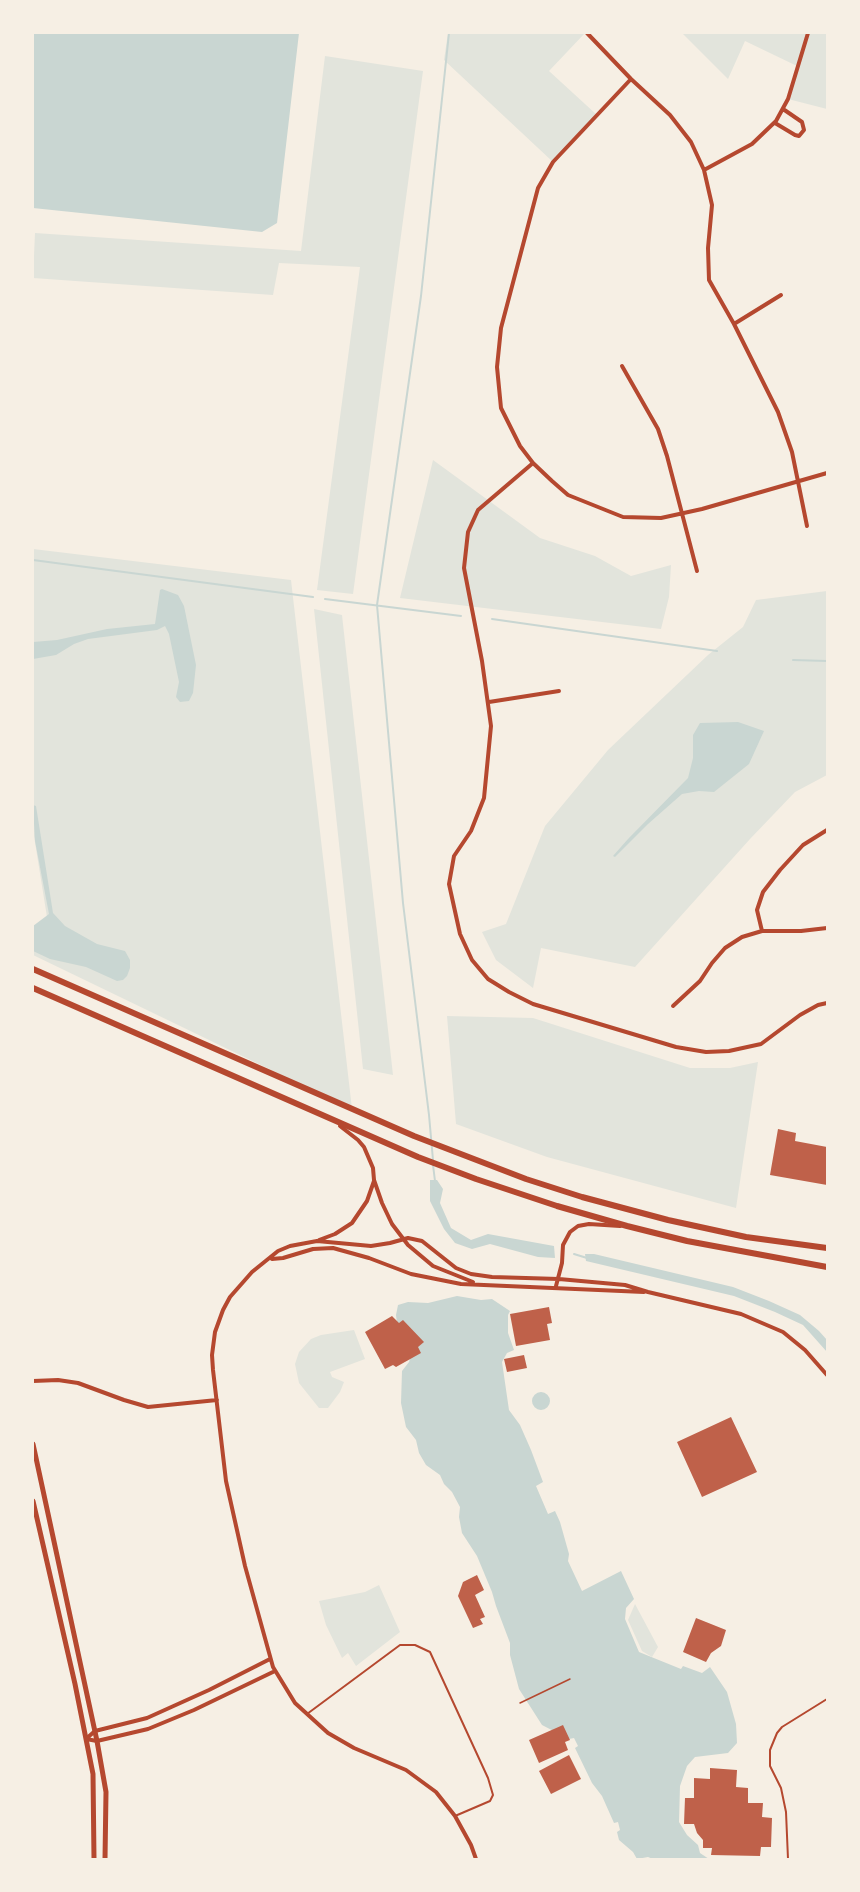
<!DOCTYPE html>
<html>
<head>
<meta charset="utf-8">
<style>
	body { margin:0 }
	#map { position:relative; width:860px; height:1892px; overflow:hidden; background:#f6efe4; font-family:Poppins,sans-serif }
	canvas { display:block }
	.frame { position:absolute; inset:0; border:34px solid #f6efe4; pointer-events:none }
</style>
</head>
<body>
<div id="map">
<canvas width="860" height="1892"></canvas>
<div class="frame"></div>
</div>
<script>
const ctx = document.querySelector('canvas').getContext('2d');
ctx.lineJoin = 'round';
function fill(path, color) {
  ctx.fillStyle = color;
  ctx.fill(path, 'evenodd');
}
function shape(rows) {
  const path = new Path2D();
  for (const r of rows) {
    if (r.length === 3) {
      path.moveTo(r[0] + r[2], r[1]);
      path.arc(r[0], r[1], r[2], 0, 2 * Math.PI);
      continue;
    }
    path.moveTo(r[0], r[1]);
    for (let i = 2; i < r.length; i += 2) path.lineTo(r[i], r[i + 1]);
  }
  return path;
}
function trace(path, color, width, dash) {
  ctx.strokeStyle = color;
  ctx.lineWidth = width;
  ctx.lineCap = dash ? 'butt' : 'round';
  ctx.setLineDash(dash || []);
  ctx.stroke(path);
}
fill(shape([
	[448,33,585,33,549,71,597,115,553,162,444,60],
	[682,33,827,33,827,109,788,99,797,66,745,41,728,79],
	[325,56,423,71,353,594,317,590,360,267,279,263,273,295,33,278,35,233,301,251],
	[433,460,540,538,595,556,631,576,671,565,669,597,661,629,400,598],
	[33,549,291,580,352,1109,33,955,33,927,47,917,33,830],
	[827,591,827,775,795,792,750,839,635,967,541,948,533,988,496,960,482,932,506,924,545,826,608,750,708,655,743,627,756,600],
	[314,609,342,615,393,1075,363,1069],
	[447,1016,533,1018,690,1068,730,1068,758,1062,736,1208,547,1157,456,1124],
	[354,1330,365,1359,330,1372,332,1377,344,1382,340,1392,328,1408,319,1408,299,1383,295,1364,299,1352,311,1339,321,1335],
	[379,1585,400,1632,356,1666,348,1653,342,1658,326,1625,319,1601,365,1592],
	[635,1604,658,1647,652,1657,642,1651,628,1620]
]), '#e2e4dc');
fill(shape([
	[33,33,299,33,277,223,262,232,33,208],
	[162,589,178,595,184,606,196,665,193,693,189,701,180,702,176,697,179,682,169,634,165,626,157,630,88,639,74,644,56,655,33,659,33,642,57,640,107,629,155,624,160,590],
	[738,722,764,731,749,764,714,792,699,791,682,794,648,824,615,857,613,856,628,839,688,778,693,758,693,735,700,723],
	[33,805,36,806,53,913,65,926,97,944,125,951,130,960,130,968,127,976,123,980,117,981,86,967,50,959,33,951,33,926,49,914,35,841],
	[430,1180,437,1180,443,1189,440,1203,451,1228,471,1240,488,1234,554,1246,555,1258,538,1257,490,1244,472,1249,455,1243,444,1229,430,1201],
	[585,1254,594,1254,733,1287,769,1301,800,1315,819,1331,827,1340,827,1352,803,1325,775,1312,734,1296,586,1261],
	[457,1296,481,1300,492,1299,510,1311,508,1315,508,1333,514,1350,507,1353,502,1362,509,1410,520,1425,531,1450,543,1482,536,1486,548,1514,555,1511,560,1522,569,1554,568,1561,582,1591,621,1571,634,1599,626,1608,625,1619,639,1652,681,1669,683,1666,702,1673,710,1667,727,1692,736,1724,737,1743,728,1753,695,1757,687,1766,680,1786,679,1822,687,1835,698,1845,700,1853,709,1859,653,1859,648,1857,637,1859,633,1852,619,1840,617,1832,620,1830,618,1822,614,1823,602,1796,592,1783,575,1748,578,1746,574,1738,569,1739,542,1725,519,1689,510,1655,510,1643,496,1606,492,1592,477,1556,462,1533,459,1517,460,1507,452,1492,444,1484,440,1475,426,1465,419,1453,416,1440,406,1427,401,1403,402,1371,409,1362,413,1349,397,1323,396,1315,398,1305,408,1302,428,1303],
	[541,1401,9]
]), '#c9d6d2');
trace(shape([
	[33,560,313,597],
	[325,599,461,616],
	[492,619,717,651],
	[793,660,827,661],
	[433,1160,429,1115,403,903,377,605,421,296,449,33],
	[433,1165,435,1181],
	[574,1254,587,1258]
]), '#c9d6d2', 2);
fill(shape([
	[778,1129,796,1133,795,1141,827,1147,827,1185,770,1175],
	[549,1307,552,1323,547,1324,550,1340,516,1346,510,1314],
	[392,1316,399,1323,403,1320,424,1342,418,1347,421,1353,396,1367,393,1365,385,1369,365,1332],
	[524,1355,527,1368,507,1372,504,1359],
	[731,1417,757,1472,702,1497,677,1442],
	[477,1575,484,1590,475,1595,485,1617,480,1619,483,1624,473,1628,458,1596,463,1582],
	[696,1618,726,1630,721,1646,711,1653,706,1662,683,1652],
	[563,1725,570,1740,565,1742,568,1750,539,1763,529,1740],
	[569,1755,581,1779,551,1794,539,1771],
	[710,1768,737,1770,736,1787,748,1788,748,1803,763,1803,762,1817,772,1818,771,1847,761,1847,760,1856,711,1855,712,1848,703,1848,703,1840,697,1833,694,1824,684,1824,685,1798,694,1798,694,1778,710,1779]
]), '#bf614a');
trace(shape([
	[520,1703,570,1679]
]), '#b5482f', 1.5);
trace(shape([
	[307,1714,400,1645,415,1645,430,1652,488,1778,493,1795,490,1801,455,1816],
	[788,1859,786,1812,781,1788,770,1766,770,1750,777,1733,782,1727,827,1699]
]), '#b5482f', 2);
trace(shape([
	[587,33,631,79,670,115,691,142,704,170,712,205,708,248,709,280,734,324,778,412,792,452,807,526],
	[631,79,553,162,538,188,501,328,497,367,501,408,520,446,533,463,552,481,568,495,623,517,661,518,702,509,827,473],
	[775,123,795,135,799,136,804,130,802,122,783,109],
	[704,170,752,144,776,121,788,99,808,33],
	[734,324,781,295],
	[622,366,658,429,667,456,697,571],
	[533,463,478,510,468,532,464,568,482,661,491,726,484,798,471,831,454,856,449,884,460,934,472,960,488,979,509,992,533,1004,676,1047,706,1052,729,1051,761,1044,800,1015,818,1005,827,1003],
	[489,702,559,691],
	[762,931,757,910,763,892,780,870,803,845,827,830],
	[673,1006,700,981,712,963,725,948,742,937,762,931,801,931,827,928],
	[340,1126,358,1140,364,1147,373,1168,374,1180,382,1203,392,1224,408,1245,433,1266,473,1282],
	[319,1240,335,1234,352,1223,367,1201,374,1181],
	[272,1259,283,1258,313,1249,333,1248,369,1258,411,1274,461,1284,644,1292],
	[556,1286,562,1263,563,1245,570,1232,578,1226,589,1224,620,1226],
	[33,1381,58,1380,78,1383,124,1400,148,1407,217,1400],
	[87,1738,95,1731,147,1718,209,1690,270,1659],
	[86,1739,97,1741,148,1729,194,1710,275,1671],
	[476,1859,471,1845,455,1816,436,1792,406,1770,354,1748,328,1733,295,1703,273,1667,245,1566,226,1481,213,1370,212,1355,215,1332,223,1310,230,1297,252,1272,278,1251,290,1246,317,1241,371,1246,390,1243,408,1238,422,1241,456,1268,471,1274,492,1277,559,1279,625,1285,648,1292,741,1314,783,1332,805,1350,827,1375]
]), '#b5482f', 4);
trace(shape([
	[33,1444,97,1741,106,1792,105,1859],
	[33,1501,75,1684,93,1774,94,1859]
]), '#b5482f', 5);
trace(shape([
	[33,969,414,1136,526,1179,582,1197,668,1220,746,1237,827,1248],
	[33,988,418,1157,476,1179,557,1206,627,1226,687,1241,827,1267]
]), '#b5482f', 6);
</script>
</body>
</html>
